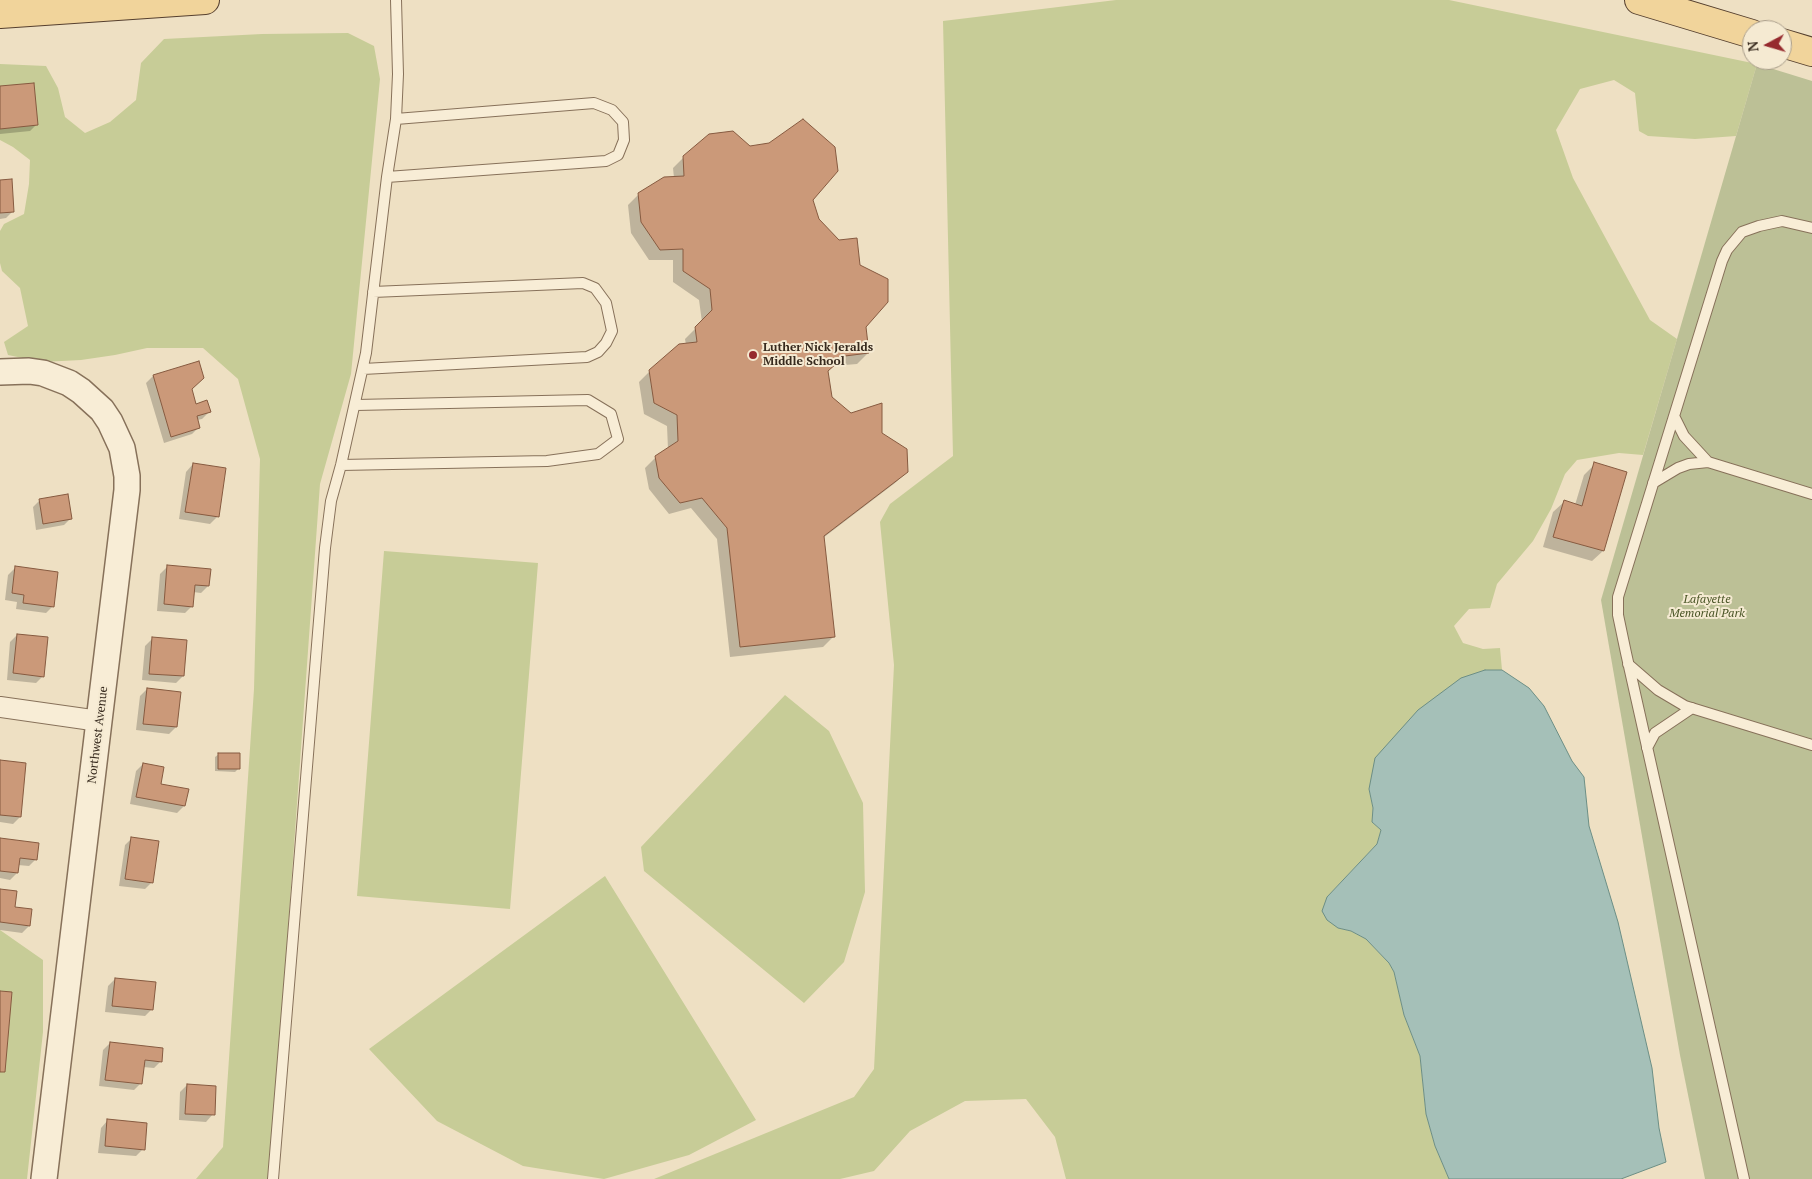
<!DOCTYPE html>
<html>
<head>
<meta charset="utf-8">
<style>
	body { margin:0 }
	#map { position:relative; width:1812px; height:1179px; overflow:hidden; background:#eee0c3; font-family:"PT Serif",serif }
	canvas { display:block }
	.north { position:absolute; left:1742px; top:20px; width:50px; height:50px; box-sizing:border-box; background:#f5ead2; border:1px solid #a99d8a; border-radius:50%; rotate:264deg; font-size:14px; font-weight:700; line-height:20px; text-align:center; color:#372a1e }
	.north::after { content:''; display:block; margin:auto; width:18px; height:22px; background:#962a2e; clip-path:polygon(50% 0,100% 100%,50% 72%,0 100%) }
</style>
</head>
<body>
<div id="map">
<canvas width="1812" height="1179"></canvas>
<div class="north">N</div>
</div>
<script>
const ctx = document.querySelector('canvas').getContext('2d');
ctx.lineJoin = 'round';
function fill(path, color) {
  ctx.fillStyle = color;
  ctx.fill(path, 'evenodd');
}
function shape(rows) {
  const path = new Path2D();
  for (const r of rows) {
    path.moveTo(r[0], r[1]);
    for (let i = 2; i < r.length; i += 2) path.lineTo(r[i], r[i + 1]);
  }
  return path;
}
function trace(path, color, width, dash) {
  ctx.strokeStyle = color;
  ctx.lineWidth = width;
  ctx.lineCap = dash ? 'butt' : 'round';
  ctx.setLineDash(dash || []);
  ctx.stroke(path);
}
function write(font, color, halo, rows, align = 'center') {
  ctx.font = font + ' "PT Serif",serif';
  ctx.lineWidth = 4;
  ctx.setLineDash([]);
  ctx.textBaseline = 'middle';
  ctx.strokeStyle = halo;
  ctx.fillStyle = color;
  for (const [text, x, y, turn = 0] of rows) {
    ctx.save();
    ctx.translate(x, y);
    ctx.rotate((+turn || 0) * Math.PI / 180);
    ctx.textAlign = isNaN(turn) ? turn : align;
    if (halo) ctx.strokeText(text, 0, 0);
    ctx.fillText(text, 0, 0);
    ctx.restore();
  }
}
fill(shape([
	[1116,0,1449,0,1757,64,1736,136,1695,139,1648,136,1639,131,1635,93,1614,80,1580,89,1556,130,1573,178,1650,320,1677,339,1643,455,1619,453,1577,460,1565,474,1551,509,1533,541,1497,584,1490,608,1469,609,1454,626,1463,643,1483,649,1500,648,1502,670,1485,670,1369,789,1373,808,1372,822,1381,830,1377,844,1327,897,1338,928,1351,931,1366,939,1389,963,1394,972,1404,1015,1420,1056,1426,1114,1435,1146,1449,1179,1066,1179,1055,1137,1026,1099,965,1101,910,1131,874,1171,840,1179,654,1179,854,1097,874,1069,894,665,880,522,890,504,953,456,943,21],
	[348,33,374,46,380,79,351,374,320,484,270,1179,196,1179,223,1147,254,689,260,459,238,379,203,348,147,348,115,355,81,360,42,362,8,355,4,342,28,326,20,288,2,271,0,263,0,231,4,224,24,214,29,184,30,160,13,147,0,140,0,64,46,66,58,88,65,117,85,133,110,122,136,100,141,63,164,39,262,34],
	[384,551,538,563,510,909,357,896],
	[785,695,829,731,863,803,865,892,844,962,804,1003,644,871,641,847],
	[605,876,756,1120,689,1155,604,1179,523,1166,437,1121,369,1049],
	[0,930,43,960,43,1032,27,1179,0,1179]
]), '#c7cc97');
fill(shape([
	[1757,64,1812,81,1812,1179,1705,1179,1680,1055,1601,600]
]), '#bcc096');
const water = shape([
	[1485,670,1502,670,1529,688,1544,706,1572,761,1584,777,1589,826,1618,922,1652,1068,1659,1128,1666,1162,1621,1179,1449,1179,1435,1146,1426,1114,1420,1056,1404,1015,1394,972,1389,963,1366,939,1351,931,1338,928,1327,920,1322,911,1327,897,1377,844,1381,830,1372,822,1373,808,1369,789,1375,758,1418,710,1461,678,1485,670]
]);
fill(water, '#a5c0b8');
trace(water, '#6c8e85', 1);
fill(shape([
	[0,87,37,124,30,131,0,134],
	[684,157,812,199,817,219,865,327,868,353,857,364,833,366,827,372,831,398,851,415,881,434,907,472,895,483,823,538,834,636,823,647,730,657,717,539,691,508,669,514,649,489,645,468,656,457,668,449,667,426,644,414,639,382,650,371,686,345,685,339,702,322,699,300,673,282,673,260,649,260,631,233,628,205,639,194,674,178,673,168],
	[0,181,13,211,6,218,0,219],
	[198,363,191,389,195,405,209,412,202,419,197,420,199,427,192,434,164,443,146,383,153,376],
	[193,464,218,516,210,524,179,519,186,472],
	[1595,464,1603,551,1592,561,1543,547,1553,512,1564,502,1575,505,1584,475],
	[40,500,71,518,64,525,36,530,33,507],
	[167,567,208,586,201,593,193,592,192,606,185,613,157,611,160,574],
	[15,568,53,606,46,613,16,609,17,602,5,600,8,575],
	[17,635,43,676,36,683,7,680,10,642],
	[152,639,183,676,176,683,142,680,145,646],
	[147,689,176,727,169,734,136,730,140,696],
	[219,754,238,769,235,772,215,771,215,757],
	[0,762,20,817,13,824,0,822],
	[143,764,160,785,184,806,177,813,130,804,136,771],
	[132,838,152,882,145,889,119,886,125,845],
	[0,839,36,859,29,866,18,865,17,873,10,880,0,878],
	[0,891,29,926,22,933,0,930],
	[115,979,152,1009,145,1016,105,1012,108,986],
	[110,1043,161,1061,154,1068,143,1067,141,1083,134,1090,99,1086,103,1050],
	[187,1085,213,1114,206,1122,179,1120,180,1092],
	[108,1120,143,1149,136,1156,98,1153,101,1128]
]), '#0003');
const building = shape([
	[34,83,38,125,0,129,0,86,34,83],
	[803,119,835,147,838,171,813,200,819,219,839,240,857,238,860,265,888,279,888,302,866,327,869,353,845,356,828,371,832,397,851,413,882,403,882,433,907,449,908,472,824,536,835,637,740,647,727,528,702,498,680,503,659,478,655,456,678,441,677,415,654,403,649,370,679,344,697,342,695,327,712,310,710,289,683,271,683,249,660,250,641,222,638,193,664,177,684,176,683,156,709,134,733,131,750,146,769,143,803,119],
	[12,179,14,212,0,213,0,180,12,179],
	[199,361,204,378,192,389,196,404,207,400,211,412,197,416,200,428,171,437,153,375,199,361],
	[1594,462,1627,472,1604,551,1553,537,1564,500,1582,506,1594,462],
	[193,463,226,468,219,517,185,512,193,463],
	[68,494,72,519,43,524,39,499,68,494],
	[167,565,211,569,209,586,195,585,193,607,164,604,167,565],
	[15,566,58,572,54,607,23,603,24,595,12,593,15,566],
	[17,634,48,637,44,677,13,673,17,634],
	[152,637,187,640,184,676,149,674,152,637],
	[147,688,181,692,177,727,143,724,147,688],
	[218,753,240,753,240,769,218,769,218,753],
	[0,760,26,763,21,817,0,815,0,760],
	[143,763,164,767,161,784,189,789,185,806,136,797,143,763],
	[131,837,159,841,153,883,125,879,131,837],
	[0,838,39,843,37,860,20,858,18,873,0,871,0,838],
	[0,889,17,891,15,907,32,909,30,926,0,922,0,889],
	[115,978,156,982,153,1010,112,1006,115,978],
	[0,991,12,992,5,1072,0,1072,0,991],
	[110,1042,163,1048,162,1062,145,1060,142,1084,105,1080,110,1042],
	[187,1084,216,1086,215,1115,185,1114,187,1084],
	[107,1119,147,1123,145,1150,105,1146,107,1119]
]);
fill(building, '#cb9979');
trace(building, '#865a40', 1);
const service = shape([
	[387,177,606,161,618,155,624,140,623,122,612,110,594,103,396,119],
	[363,369,587,357,598,352,606,343,612,331,606,303,595,288,583,283,373,292],
	[1674,416,1684,436,1708,462,1812,494],
	[341,465,547,461,598,454,618,439,611,414,588,400,356,405],
	[1653,483,1678,468,1689,464,1708,462],
	[1628,664,1658,690,1685,706,1812,745],
	[1647,748,1655,733,1692,708],
	[273,1179,325,548,331,501,341,465,366,353,387,177,396,119,398,74,396,0],
	[1744,1179,1626,653,1618,615,1618,597,1722,261,1727,250,1742,232,1759,226,1782,221,1812,228]
]);
const minor = shape([
	[0,707,99,721]
]);
const tertiary = shape([
	[0,372,29,371,43,373,69,383,81,391,102,410,110,422,122,448,127,476,127,490,99,721,44,1179]
]);
const primary = shape([
	[1639,0,1752,34],
	[0,14,205,0],
	[1782,43,1812,52]
]);
trace(service, '#87715a', 12);
trace(minor, '#87715a', 22);
trace(tertiary, '#87715a', 28);
trace(primary, '#553f2e', 30);
trace(service, '#f8edd6', 10);
trace(minor, '#f8edd6', 20);
trace(tertiary, '#f8edd6', 25);
trace(primary, '#f1d49b', 28);
for (const [x, y, r, color] of [
	[753,355,5,"#962a2e"]
]) {
  const dot = new Path2D();
  dot.arc(x, y, r, 0, 2 * Math.PI);
  ctx.fillStyle = color;
  ctx.fill(dot);
  trace(dot, '#f5ead2', 2);
}
write('bold 12px', '#372a1e', '#f5ead2', [
	["Luther Nick Jeralds",763,348],
	["Middle School",763,362]
], 'left');
write('italic 12px', '#495425', '#f5ead2', [
	["Lafayette",1707,600],
	["Memorial Park",1707,614]
]);
write('12px', '#372a1e', '#f5ead2', [
	["Northwest Avenue",98,735,-83]
]);
</script>
</body>
</html>
